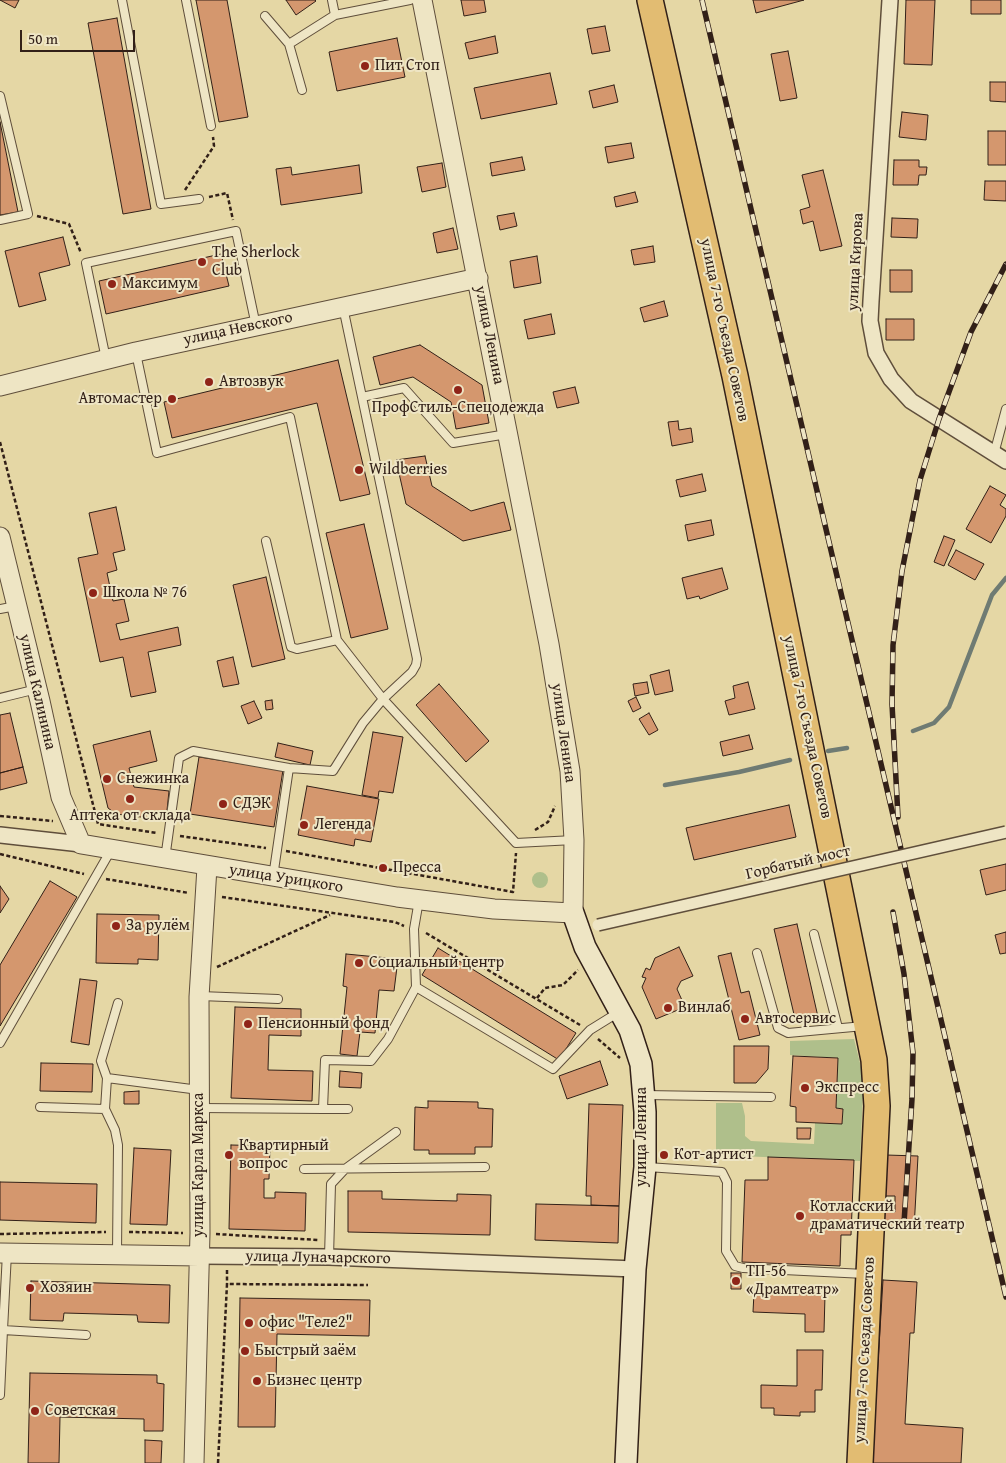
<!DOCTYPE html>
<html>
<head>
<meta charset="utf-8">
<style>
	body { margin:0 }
	#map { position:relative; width:1006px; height:1463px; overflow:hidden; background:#e5d7a5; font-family:"Gentium Book Plus",serif }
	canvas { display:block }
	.scale { position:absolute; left:20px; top:30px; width:115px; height:22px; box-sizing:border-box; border:2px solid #322018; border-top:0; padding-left:6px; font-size:15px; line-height:18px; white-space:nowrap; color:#322018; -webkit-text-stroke:4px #eee5c4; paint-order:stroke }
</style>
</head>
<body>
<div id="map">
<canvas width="1006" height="1463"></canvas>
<div class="scale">50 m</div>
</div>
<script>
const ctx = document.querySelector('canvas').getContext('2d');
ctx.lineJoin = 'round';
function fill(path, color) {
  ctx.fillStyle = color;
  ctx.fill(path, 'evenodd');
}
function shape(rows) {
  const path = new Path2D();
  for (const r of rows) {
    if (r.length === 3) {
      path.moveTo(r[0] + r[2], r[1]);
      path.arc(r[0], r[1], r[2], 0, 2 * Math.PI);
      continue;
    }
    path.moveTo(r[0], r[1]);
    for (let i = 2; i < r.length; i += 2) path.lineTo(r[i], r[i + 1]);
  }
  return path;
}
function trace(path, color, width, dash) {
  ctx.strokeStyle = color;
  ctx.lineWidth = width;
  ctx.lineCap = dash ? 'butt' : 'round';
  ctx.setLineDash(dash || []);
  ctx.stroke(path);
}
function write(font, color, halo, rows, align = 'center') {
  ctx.font = font + ' "Gentium Book Plus",serif';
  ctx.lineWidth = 4;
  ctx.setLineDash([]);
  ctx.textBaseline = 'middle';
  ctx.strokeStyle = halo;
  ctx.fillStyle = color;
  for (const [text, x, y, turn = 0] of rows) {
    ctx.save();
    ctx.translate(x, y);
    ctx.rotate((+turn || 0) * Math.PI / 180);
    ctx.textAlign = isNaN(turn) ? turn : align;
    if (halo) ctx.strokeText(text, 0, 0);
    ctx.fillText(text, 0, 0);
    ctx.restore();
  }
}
fill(shape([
	[540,880,8],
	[854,1039,861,1067,863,1092,860,1161,716,1155,716,1103,742,1103,745,1116,745,1136,751,1141,814,1144,815,1123,842,1124,843,1109,836,1108,838,1058,790,1055,790,1041]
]), '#afbf8b');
trace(shape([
	[913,731,934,723,949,707,992,595,1006,578],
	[828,751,847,748],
	[665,785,739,772,790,760]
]), '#6f7b73', 4.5);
const building = shape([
	[0,0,19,0,15,8,0,0],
	[196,0,227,0,248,117,219,122,196,0],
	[286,0,315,0,316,1,296,15,286,0],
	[461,0,484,0,486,12,464,16,461,0],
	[753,0,804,0,756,13,753,0],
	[906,0,935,0,932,65,904,64,906,0],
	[971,0,1001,0,1001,14,971,14,971,0],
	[117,18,151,209,123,214,88,23,117,18],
	[605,26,610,51,592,54,587,29,605,26],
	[495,36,498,53,469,59,465,43,495,36],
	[397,38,405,77,337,91,329,52,397,38],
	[788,51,797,98,780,101,771,54,788,51],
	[550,73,557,104,481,119,474,88,550,73],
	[990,82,1006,82,1006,102,990,101,990,82],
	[614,85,618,102,593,108,589,91,614,85],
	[902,112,928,115,926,140,899,137,902,112],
	[0,122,18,212,0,215,0,122],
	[988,131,1006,131,1006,165,988,165,988,131],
	[631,143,634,158,608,163,605,147,631,143],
	[522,157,525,170,492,176,490,163,522,157],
	[894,160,919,160,919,167,927,167,926,175,919,175,918,185,893,185,894,160],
	[442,163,446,187,422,192,417,167,442,163],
	[359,165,362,193,281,205,276,169,291,167,292,175,359,165],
	[823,170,842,246,820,251,813,221,803,224,800,210,810,207,802,175,823,170],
	[985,181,1006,181,1006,201,984,200,985,181],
	[635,192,638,202,616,207,614,197,635,192],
	[514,213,517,226,500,230,497,216,514,213],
	[892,218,918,219,917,238,891,237,892,218],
	[453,228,458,249,437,253,433,233,453,228],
	[63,237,70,265,39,273,46,300,19,307,5,251,63,237],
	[653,246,655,262,634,265,631,250,653,246],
	[221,254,229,286,106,314,99,281,221,254],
	[537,256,541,283,514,288,510,261,537,256],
	[890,270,912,270,912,292,890,292,890,270],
	[664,301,668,316,644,322,640,308,664,301],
	[551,314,555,334,528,339,524,320,551,314],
	[886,319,914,319,914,340,886,340,886,319],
	[420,345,482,385,489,423,456,429,451,402,413,377,380,385,373,357,420,345],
	[338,360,370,494,340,501,317,403,172,438,164,402,338,360],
	[575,387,579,403,557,408,553,392,575,387],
	[678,421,679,430,691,428,693,442,672,446,668,422,678,421],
	[425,456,432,486,471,511,504,502,511,530,463,541,406,504,396,460,425,456],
	[702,474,706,491,680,497,676,480,702,474],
	[990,486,1006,495,1000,505,1006,509,1006,516,991,543,966,529,990,486],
	[116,507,125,550,113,553,117,570,107,573,113,601,124,599,129,621,116,624,120,640,178,627,181,645,148,652,156,692,131,697,123,657,100,662,78,558,98,554,89,513,116,507],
	[711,520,714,535,688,541,685,525,711,520],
	[364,524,388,629,351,638,326,533,364,524],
	[944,536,955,540,944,566,934,562,944,536],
	[956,550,984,564,975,580,948,565,956,550],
	[722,568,728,589,700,599,699,596,687,599,682,578,722,568],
	[266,577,285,659,252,667,233,585,266,577],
	[233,657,239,684,223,687,217,661,233,657],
	[669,670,673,691,655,695,650,675,669,670],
	[647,682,649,693,635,696,633,684,647,682],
	[748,682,755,709,729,715,725,701,735,698,733,686,748,682],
	[439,684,489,741,466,762,416,705,439,684],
	[636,697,641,708,633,712,628,701,636,697],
	[272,700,273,709,266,710,265,701,272,700],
	[254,701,262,718,248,724,241,706,254,701],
	[10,713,23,767,0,773,0,715,10,713],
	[649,713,658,730,649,735,639,719,649,713],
	[150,731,157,761,129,768,134,787,169,791,166,820,116,814,108,808,93,745,150,731],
	[373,732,403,737,393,793,379,791,378,798,362,795,373,732],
	[749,735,753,749,723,756,720,742,749,735],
	[278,743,313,751,310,765,275,757,278,743],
	[199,757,283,770,274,827,190,814,199,757],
	[23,767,27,783,0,790,0,773,23,767],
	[307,786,379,799,371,842,355,839,354,846,298,835,307,786],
	[789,805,796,837,694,860,686,828,789,805],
	[1006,864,1006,890,986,895,980,870,1006,864],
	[50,881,77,897,0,1026,0,965,50,881],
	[0,886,9,899,0,913,0,886],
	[97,914,159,915,158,960,138,959,138,964,96,963,97,914],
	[797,924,818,1017,796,1023,774,929,797,924],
	[1006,932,1006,953,1000,954,995,935,1006,932],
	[679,947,693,976,681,981,677,989,685,1007,656,1019,642,987,646,978,642,977,646,968,650,970,655,958,679,947],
	[438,948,576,1033,559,1060,422,975,438,948],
	[731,953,741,993,749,991,760,1035,739,1040,718,956,731,953],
	[346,954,398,959,394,991,379,990,375,1033,360,1032,357,1056,340,1054,347,987,343,986,346,954],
	[80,979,97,981,89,1045,71,1042,80,979],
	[235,1007,301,1009,301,1036,269,1035,268,1070,313,1071,312,1101,231,1098,235,1007],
	[734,1046,769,1046,768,1069,756,1083,734,1083,734,1046],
	[793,1056,838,1058,836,1108,843,1109,842,1124,796,1122,796,1107,790,1106,793,1056],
	[600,1061,608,1085,567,1099,559,1076,600,1061],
	[41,1063,93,1064,92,1092,40,1091,41,1063],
	[340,1071,362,1073,361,1088,339,1087,340,1071],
	[139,1091,139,1104,124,1104,124,1092,139,1091],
	[428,1101,478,1102,478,1108,493,1109,492,1147,475,1147,475,1154,429,1154,429,1150,414,1150,415,1107,428,1108,428,1101],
	[589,1104,623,1105,619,1206,591,1205,591,1196,586,1196,589,1104],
	[797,1128,811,1128,810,1139,797,1139,797,1128],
	[231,1145,270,1146,269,1179,264,1179,264,1198,275,1198,275,1192,306,1193,305,1231,229,1229,231,1145],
	[134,1148,171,1150,167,1225,130,1224,134,1148],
	[886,1155,918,1156,914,1229,882,1227,883,1211,895,1212,895,1196,884,1196,886,1155],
	[768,1157,854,1160,851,1235,841,1235,840,1266,742,1262,745,1180,768,1180,768,1157],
	[0,1182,97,1184,96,1223,0,1220,0,1182],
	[348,1191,382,1191,382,1199,457,1201,457,1194,491,1195,490,1235,348,1232,348,1191],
	[536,1204,619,1206,618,1243,535,1240,536,1204],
	[731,1273,741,1273,741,1289,731,1289,731,1273],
	[883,1280,917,1282,914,1333,910,1333,905,1424,963,1428,961,1463,872,1463,883,1280],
	[31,1281,170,1285,169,1323,138,1322,137,1315,64,1313,63,1321,30,1320,31,1281],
	[754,1293,825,1295,824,1332,805,1332,805,1314,753,1312,754,1293],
	[240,1298,370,1300,369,1336,277,1334,275,1427,238,1427,240,1298],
	[797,1350,823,1350,822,1390,815,1390,815,1412,800,1412,800,1416,774,1415,774,1408,761,1408,761,1385,797,1386,797,1350],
	[30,1373,157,1375,157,1383,164,1384,163,1431,144,1431,144,1419,60,1417,59,1463,28,1463,30,1373],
	[145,1440,162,1441,161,1463,145,1463,145,1440]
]);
fill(building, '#d4976e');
trace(building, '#322018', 1);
const service = shape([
	[122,0,161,204,199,199],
	[186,0,211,126],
	[332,0,335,15,410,0],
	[265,16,289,44,302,90],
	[289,44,335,15],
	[0,96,28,214,0,220],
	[343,307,362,397,404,388,453,443,507,434],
	[136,353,157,453,290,417,337,640,383,699,516,843,574,840],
	[106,359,86,263,236,231,256,326],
	[994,454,1006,409],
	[266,541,291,647,297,649,337,640],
	[0,609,16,606],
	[0,698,37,689],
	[165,859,179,758,193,751,289,768,333,771,363,723,383,699,412,672,416,665,417,659,362,397],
	[273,877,289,768],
	[814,934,838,1028],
	[757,953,778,1028,788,1033,864,1026],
	[416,987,553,1069,590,1030,619,1012],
	[200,996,278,999],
	[118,1003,101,1061,107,1078,199,1090],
	[0,1043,111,850],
	[645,1095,771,1097],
	[40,1107,105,1109,115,1130,118,1145,117,1253],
	[200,1108,323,1109,325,1060,371,1061,388,1039,416,987,414,929,419,900],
	[105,1109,107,1078],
	[323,1109,348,1109],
	[647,1167,722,1172,727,1182,726,1251,735,1266,743,1268,865,1274],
	[304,1169,485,1167],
	[7,1253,3,1330,86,1335],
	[329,1257,331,1184,345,1169,396,1132],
	[0,1395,3,1330]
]);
const minor = shape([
	[890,0,871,301,870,321,876,353,891,379,911,401,1006,461],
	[0,835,81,844],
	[199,1256,329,1257,635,1269]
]);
const tertiary = shape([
	[0,386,136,352,478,278],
	[0,537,40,701,61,797,81,844,397,897,494,909,573,913,574,840,570,771,549,644,422,0],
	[0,1253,199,1256],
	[194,1463,200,1233,199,997,207,867]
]);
const secondary = shape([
	[573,913,585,947,630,1030,641,1064,645,1112,645,1167,635,1269,626,1463]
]);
const primary = shape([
	[650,0,735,376,874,1060,877,1106,860,1463]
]);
trace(service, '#5f4e3b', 10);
trace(minor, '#5f4e3b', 18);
trace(tertiary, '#5f4e3b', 21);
trace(secondary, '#322018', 24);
trace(primary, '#322018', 28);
trace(shape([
	[185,190,214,146,213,137],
	[209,197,227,193,233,220],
	[37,216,69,224,81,253],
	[0,442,98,824,157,833],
	[0,816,53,821],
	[535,830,548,822,555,806],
	[180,836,266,848],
	[286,851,513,892,516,853],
	[0,854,84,874],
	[106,879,189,893],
	[222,897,395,922,404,926],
	[426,933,580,1025],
	[217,967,330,915],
	[537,998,545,988,563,985,578,970],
	[598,1039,620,1058],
	[129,1232,183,1233],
	[0,1234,106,1232],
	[216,1234,318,1240],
	[227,1270,227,1284],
	[218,1463,227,1284,368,1285]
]), '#322018', 2.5, [4, 2.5]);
trace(service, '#eee5c4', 8);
trace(minor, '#eee5c4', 15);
trace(tertiary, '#eee5c4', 19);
trace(secondary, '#eee5c4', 21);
trace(primary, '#e2bc72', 25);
const rail = shape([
	[702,0,1006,1297],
	[898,817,892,704,893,645,902,571,920,480,939,419,971,332,1006,264],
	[893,912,904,974,913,1053,912,1099,904,1223]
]);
trace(rail, '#322018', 5.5);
trace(rail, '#eee5c4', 4, [11]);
const pedestrianBridge = shape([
	[598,925,1006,832]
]);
trace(pedestrianBridge, '#5f4e3b', 14, []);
trace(pedestrianBridge, '#eee5c4', 11);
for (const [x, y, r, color] of [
	[365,66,5,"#8f2418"],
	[202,262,5,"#8f2418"],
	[112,284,5,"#8f2418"],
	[209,382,5,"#8f2418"],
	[458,390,5,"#8f2418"],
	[172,399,5,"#8f2418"],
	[359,470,5,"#8f2418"],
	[93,593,5,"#8f2418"],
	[107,779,5,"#8f2418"],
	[130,799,5,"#8f2418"],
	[223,804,5,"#8f2418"],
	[304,825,5,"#8f2418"],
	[383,868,5,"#8f2418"],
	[116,926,5,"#8f2418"],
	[359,963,5,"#8f2418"],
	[668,1008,5,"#8f2418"],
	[745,1019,5,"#8f2418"],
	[248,1024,5,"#8f2418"],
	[805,1088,5,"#8f2418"],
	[229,1155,5,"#8f2418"],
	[664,1155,5,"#8f2418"],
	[800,1216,5,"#8f2418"],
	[736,1281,5,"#8f2418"],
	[30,1288,5,"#8f2418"],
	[249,1323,5,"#8f2418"],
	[245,1351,5,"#8f2418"],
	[257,1381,5,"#8f2418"],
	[35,1411,5,"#8f2418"]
]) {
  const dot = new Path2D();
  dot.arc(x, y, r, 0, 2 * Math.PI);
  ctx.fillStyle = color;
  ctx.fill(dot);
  trace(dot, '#eee5c4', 2);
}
write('16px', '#322018', '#eee5c4', [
	["Пит Стоп",375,66],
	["The Sherlock",212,253],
	["Club",212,271],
	["Максимум",122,284],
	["Автозвук",219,382],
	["Автомастер",162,399,"right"],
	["ПрофСтиль-Спецодежда",458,408,"center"],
	["Wildberries",369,470],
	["Школа № 76",103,593],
	["Снежинка",117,779],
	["СДЭК",233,804],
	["Аптека от склада",130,816,"center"],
	["Легенда",314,825],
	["Пресса",393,868],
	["За рулём",126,926],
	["Социальный центр",369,963],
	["Винлаб",678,1008],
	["Автоcервис",755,1019],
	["Пенсионный фонд",258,1024],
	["Экспресс",815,1088],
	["Квартирный",239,1146],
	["вопрос",239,1164],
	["Кот-артист",674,1155],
	["Котласский",810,1207],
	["драматический театр",810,1225],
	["ТП-56",746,1272],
	["«Драмтеатр»",746,1290],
	["Хозяин",40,1288],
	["офис \"Теле2\"",259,1323],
	["Быстрый заём",255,1351],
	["Бизнес центр",267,1381],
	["Советская",45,1411]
], 'left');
write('16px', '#322018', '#eee5c4', [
	["улица Кирова",856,262,-87],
	["улица Невского",238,329,-12],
	["улица 7-го Съезда Советов",724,330,78],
	["улица Ленина",489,335,79],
	["улица Калинина",37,692,77],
	["улица 7-го Съезда Советов",807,727,78],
	["улица Ленина",563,733,82],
	["Горбатый мост",798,863,-13],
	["улица Урицкого",286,879,9],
	["улица Ленина",642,1137,-90],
	["улица Карла Маркса",199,1165,-90],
	["улица Луначарского",318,1258,1],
	["улица 7-го Съезда Советов",865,1350,-87]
]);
</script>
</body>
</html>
